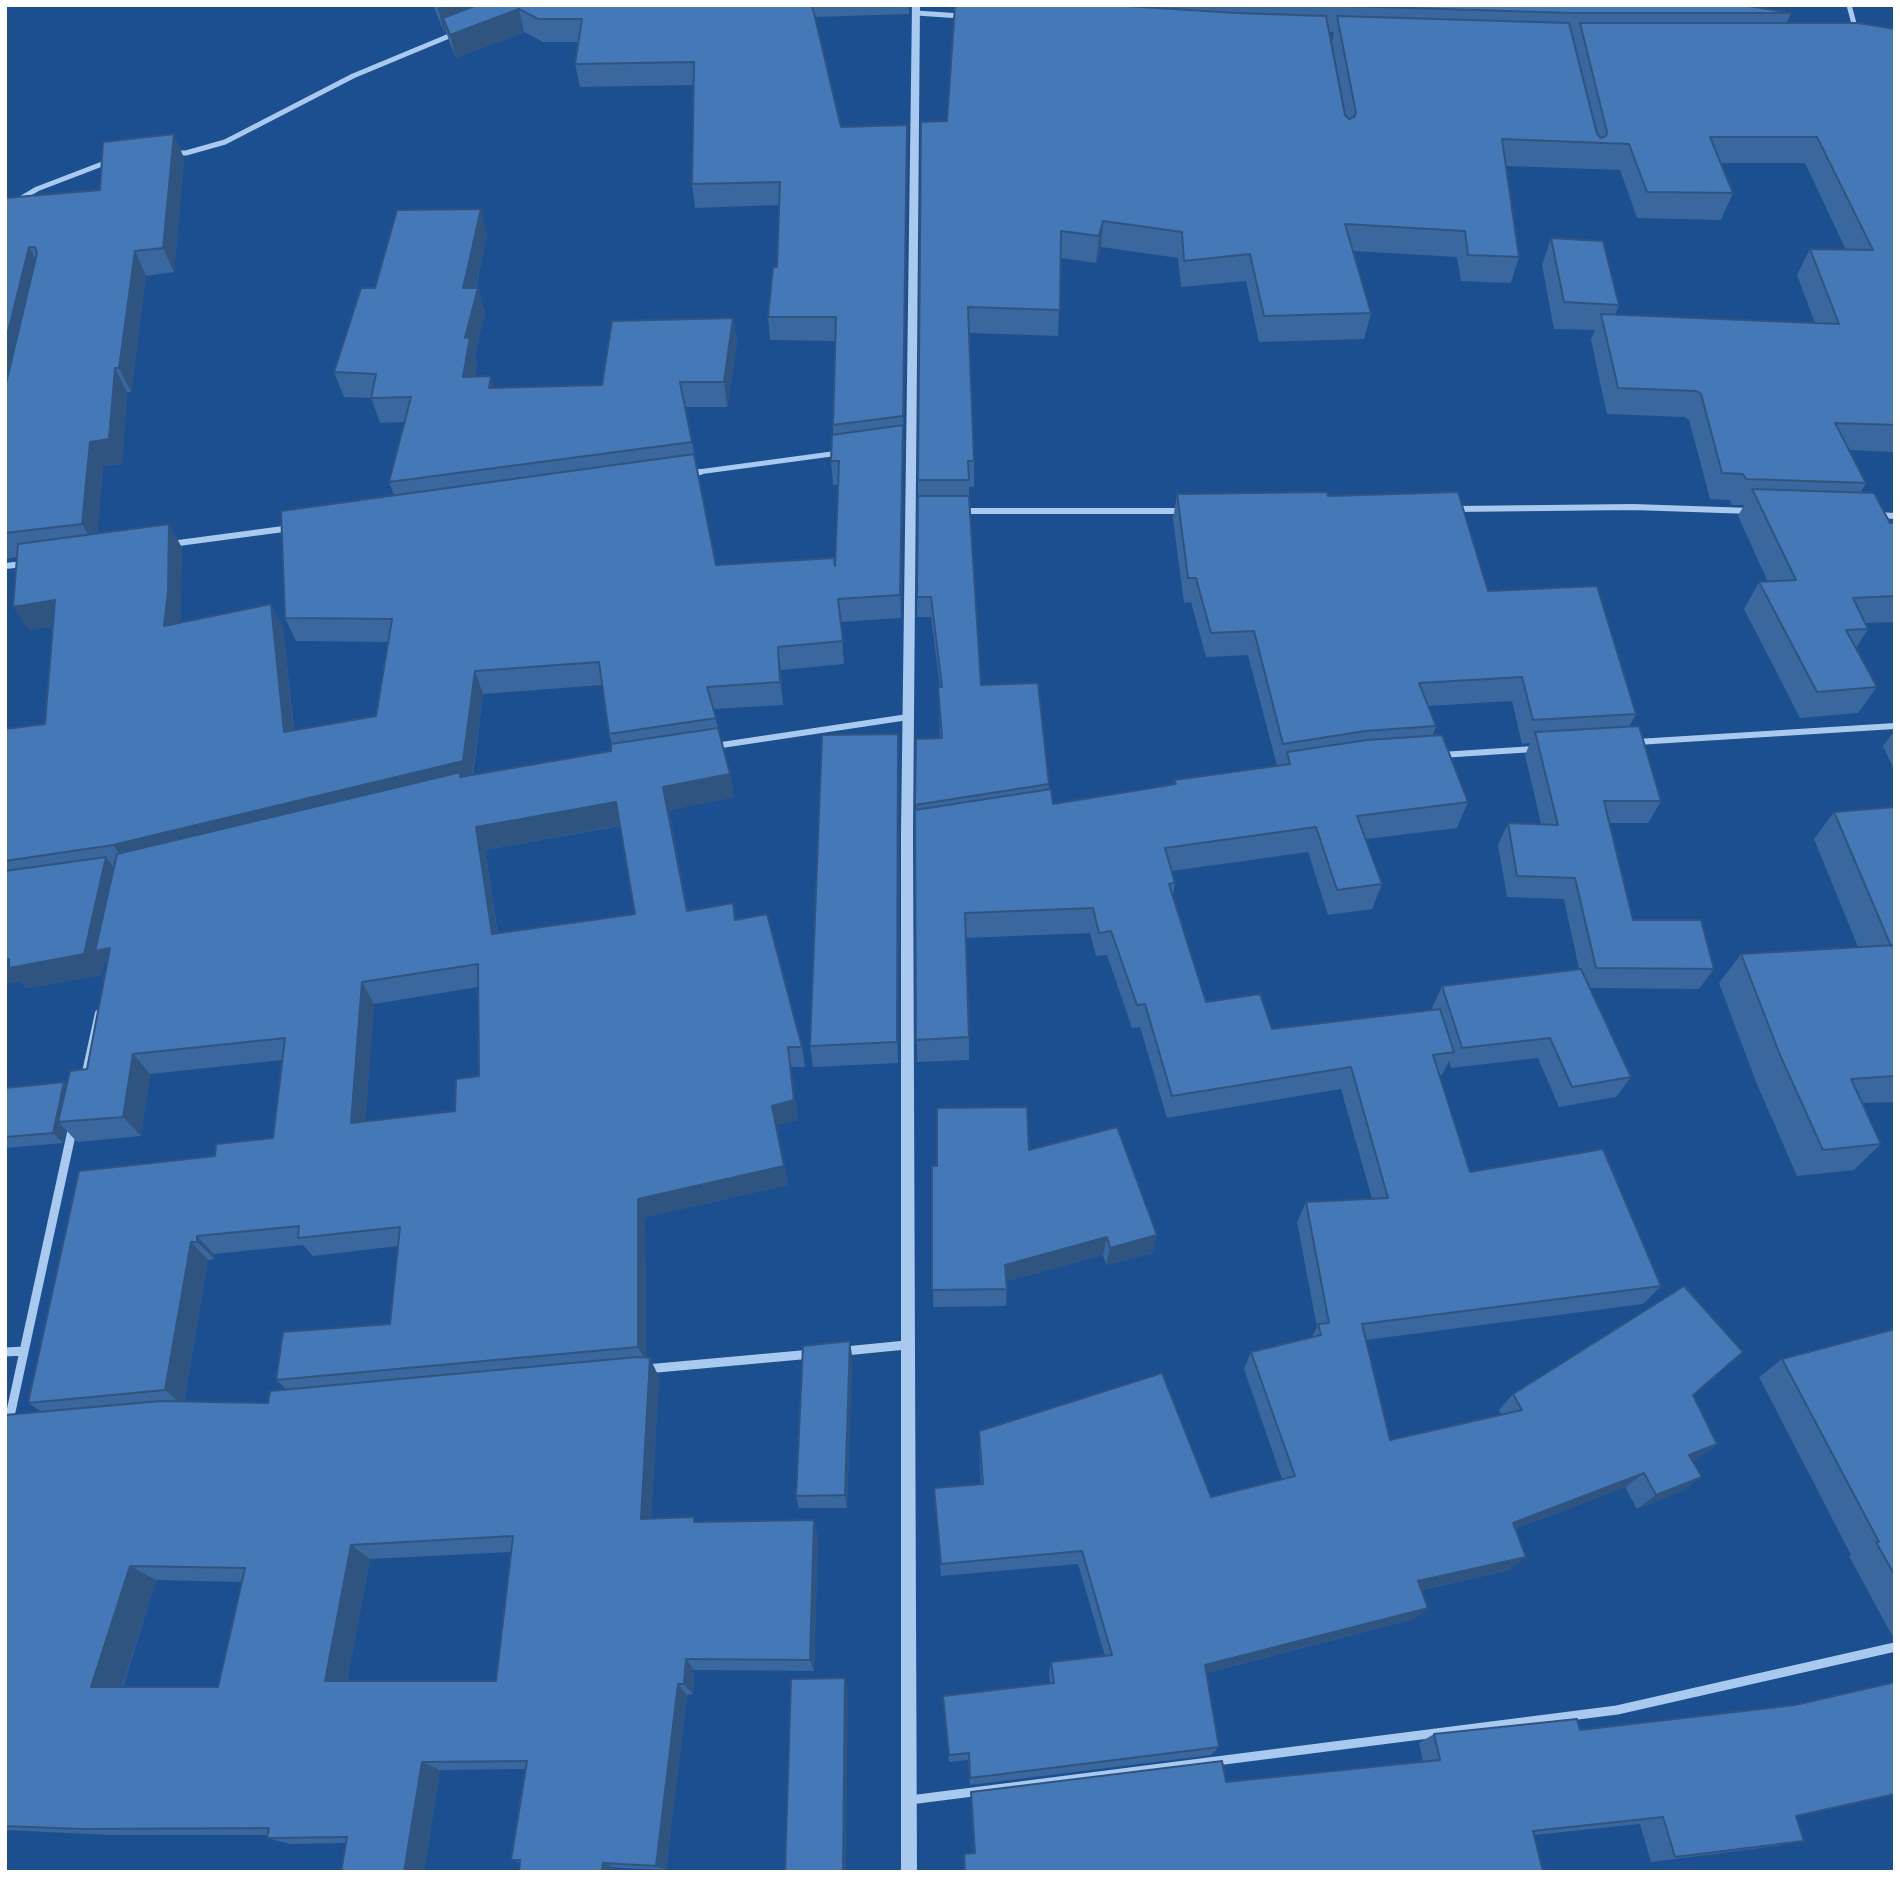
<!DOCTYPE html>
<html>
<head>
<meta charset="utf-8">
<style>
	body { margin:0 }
	#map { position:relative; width:1900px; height:1877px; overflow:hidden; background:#1b4f8f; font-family:"Source Sans 3",sans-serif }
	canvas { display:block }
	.frame { position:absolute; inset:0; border:7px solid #fff; pointer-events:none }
</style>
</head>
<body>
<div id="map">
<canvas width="1900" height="1877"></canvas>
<div class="frame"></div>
</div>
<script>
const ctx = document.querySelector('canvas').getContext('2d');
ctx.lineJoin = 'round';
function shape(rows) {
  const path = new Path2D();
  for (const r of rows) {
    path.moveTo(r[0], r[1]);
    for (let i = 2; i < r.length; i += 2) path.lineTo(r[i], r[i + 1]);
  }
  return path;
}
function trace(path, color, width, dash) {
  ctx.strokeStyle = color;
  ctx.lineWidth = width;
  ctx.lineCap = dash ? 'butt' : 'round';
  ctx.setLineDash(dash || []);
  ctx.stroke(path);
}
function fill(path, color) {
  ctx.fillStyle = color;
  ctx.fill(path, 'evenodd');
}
trace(shape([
	[1849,5,1856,31],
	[916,13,961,16],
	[173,153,186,153,225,142,353,76,454,34],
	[5,208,37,189,110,161],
	[691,473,839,453]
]), '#a9c9ee', 5);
trace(shape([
	[691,473,700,472],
	[1455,509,1633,507,1751,511],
	[961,511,1184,511],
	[1878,515,1895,516],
	[171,544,291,528],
	[5,566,24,564],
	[1637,742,1895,726],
	[715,746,908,717],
	[1441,755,1534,749],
	[84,1077,98,1013]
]), '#a9c9ee', 6);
trace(shape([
	[845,1351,906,1345],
	[5,1352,24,1351],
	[646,1369,812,1354],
	[5,1439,73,1126],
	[910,1800,1617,1710,1895,1647]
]), '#a9c9ee', 9);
fill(shape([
	[912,5,920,5,913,831,917,1872,901,1872,901,831,912,5]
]), '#a9c9ee');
fill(shape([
	[433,5,909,5,909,14,815,17,841,127,907,149,901,618,841,622,844,664,781,670,783,705,713,709,730,774,734,797,669,810,688,911,733,903,736,920,802,1047,805,1067,791,1067,798,1120,776,1125,788,1185,645,1217,646,1358,659,1377,651,1519,696,1522,818,1535,814,1671,694,1670,693,1694,687,1695,666,1870,520,1863,511,1860,526,1769,440,1770,424,1872,341,1872,346,1843,290,1844,267,1838,268,1835,110,1835,5,1830,5,1415,42,1412,28,1403,215,1156,273,1138,282,1060,150,1074,141,1136,77,1142,66,1130,63,1143,5,1148,5,1088,64,1082,67,1085,87,1069,107,965,104,961,101,975,27,988,20,981,5,984,5,729,45,724,53,626,29,630,17,557,5,559,5,198,100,190,184,158,174,272,146,276,131,392,127,392,122,464,103,466,97,534,169,524,182,548,180,623,283,627,294,731,376,716,388,642,296,641,285,618,394,495,389,482,404,422,380,423,371,398,344,397,334,372,375,288,487,234,476,288,478,288,485,313,475,353,477,363,475,377,495,388,602,385,733,318,737,343,727,407,685,407,716,565,835,566,838,485,833,485,831,461,833,434,833,425,836,341,770,340,768,317,777,267,779,205,695,208,692,184,693,85,580,87,575,64,579,42,543,42,524,32,456,58,449,41,446,31,444,32],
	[602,685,609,734,612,744,611,751,473,775,483,694],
	[620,826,635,914,498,934,485,850],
	[478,987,479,1076,455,1111,365,1121,374,1004],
	[303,1245,313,1256,398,1246,390,1324,276,1380,286,1389,268,1403,184,1401,208,1260,214,1259,214,1254],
	[511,1552,496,1681,347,1681,370,1559],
	[156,1580,242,1582,218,1687,123,1687],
	[1149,5,1743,5,1791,13,1787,23,1895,29,1895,450,1894,452,1849,450,1866,483,1861,492,1890,523,1895,523,1895,622,1866,623,1868,629,1856,648,1877,687,1858,713,1800,718,1744,609,1759,582,1768,582,1738,516,1744,505,1732,505,1730,500,1710,499,1689,420,1684,417,1607,414,1591,340,1595,330,1554,329,1542,265,1551,238,1619,305,1615,315,1815,323,1797,275,1810,249,1846,250,1805,163,1721,163,1733,193,1721,220,1637,218,1620,170,1506,166,1519,257,1511,283,1461,281,1457,257,1353,251,1371,313,1364,339,1259,342,1246,281,1181,287,1178,258,1101,247,1096,263,1061,258,1058,336,969,333,974,461,974,487,969,487,969,496,981,685,1049,784,1049,789,1053,804,1174,784,1174,780,1277,766,1248,655,1206,657,1191,602,1184,603,1173,519,1177,494,1328,496,1488,591,1636,714,1629,727,1661,801,1648,823,1609,823,1633,920,1714,969,1699,989,1590,988,1631,1077,1616,1097,1559,1107,1538,1058,1451,1068,1449,1061,1442,1075,1439,1075,1470,1172,1661,1286,1643,1304,1366,1340,1390,1440,1501,1415,1499,1410,1513,1394,1693,1395,1717,1444,1696,1460,1692,1461,1702,1477,1682,1491,1637,1509,1625,1487,1515,1529,1510,1570,1421,1590,1428,1608,1414,1619,1206,1673,1219,1747,1211,1755,970,1785,968,1760,949,1762,943,1696,1050,1684,1049,1672,1051,1662,1105,1656,1078,1564,941,1576,934,1488,981,1484,979,1446,979,1431,1211,1497,1282,1479,1244,1369,1251,1352,1311,1338,1317,1327,1297,1222,1306,1202,1372,1199,1341,1089,1167,1118,1140,1027,1132,1028,1107,955,1096,956,1090,933,965,938,969,1037,969,1060,917,1062,916,739,940,738,938,687,940,687,931,617,917,617,918,480,947,121,1149,8],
	[1329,32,1334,32,1332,42,1346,115],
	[1512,701,1522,744,1530,743,1525,755,1541,824,1508,823,1498,845,1507,897,1564,899,1579,969,1442,986,1432,1008,1432,1010,1272,1029,1206,1002,1173,897,1175,883,1172,871,1308,852,1328,915,1372,909,1382,884,1366,839,1457,828,1468,802,1433,735,1436,726,1428,706],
	[1895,730,1895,772,1883,746],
	[899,758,898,1063,813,1067,810,1046],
	[1895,807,1895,1102,1863,1103,1881,1144,1854,1170,1797,1176,1756,1082,1719,983,1741,954,1858,947,1814,839,1834,812],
	[1029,1150,1153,1253,1106,1265,1103,1255,1007,1281,1006,1306,933,1307,932,1166],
	[1895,1329,1895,1641,1849,1556,1851,1555,1759,1377,1782,1359],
	[850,1341,852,1357,847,1508,799,1508,796,1496],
	[1580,1730,1796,1816,1804,1841,1776,1846,1651,1862,1640,1824,1534,1835,1543,1872,964,1872,964,1854,974,1853,971,1799,971,1792,1226,1782,1423,1761,1419,1743,1434,1734]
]), '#3a679d');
fill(shape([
	[446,5,510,5,443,18,446,31,444,32,438,8],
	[519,9,524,32,456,58,450,35],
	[907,125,907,149,904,439,903,416],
	[174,134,184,158,174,272,163,248],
	[481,209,487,234,470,313,463,288],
	[1103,221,1101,247,1096,263,1099,236],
	[29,247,42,272,5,428,5,344],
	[135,251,146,276,131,392,119,368],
	[478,288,485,313,475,353,477,363,471,402,463,377,465,338],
	[733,318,737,343,727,407,724,382],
	[115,368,127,392,122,464,103,466,96,548,82,524,90,442],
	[491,376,498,401,489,388],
	[903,425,903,449,901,618,900,595],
	[169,524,182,548,181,616,177,649,164,626],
	[55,600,70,623,29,630,13,607],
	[271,604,283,627,296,755,284,732],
	[778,647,781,670,783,705,780,682],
	[475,671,483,694,471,783,128,866,113,845],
	[898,734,899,758,898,1063,897,1042],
	[730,774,734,797,669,810,692,933,687,911,663,787],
	[616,802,622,825,485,850,501,956,492,934,476,827],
	[106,857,122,879,110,948,113,972,104,961,101,975,27,988,20,981,5,984,5,960],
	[362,982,374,1004,364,1142,351,1123],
	[788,1047,798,1120,776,1125,772,1106],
	[133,1054,150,1074,141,1136,123,1117],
	[64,1082,74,1092,58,1122,66,1130,63,1143,53,1133],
	[784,1166,788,1185,645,1217,646,1362,638,1347,638,1199],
	[1157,1235,1153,1253,1106,1265,1110,1248],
	[197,1236,214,1254,214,1259,197,1242],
	[1107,1237,1103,1255,1004,1282,1005,1265],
	[191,1242,208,1260,183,1405,165,1390],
	[850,1341,852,1357,847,1508,845,1495],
	[650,1358,659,1377,650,1534,641,1519],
	[1717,1444,1696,1460,1669,1470,1689,1455],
	[1644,1473,1625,1487,1497,1536,1513,1523],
	[1702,1477,1682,1491,1637,1509,1656,1495],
	[814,1520,818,1535,814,1671,810,1660],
	[351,1545,370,1559,345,1691,325,1681],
	[1526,1557,1510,1570,1405,1593,1418,1581],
	[130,1566,156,1580,119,1697,91,1687],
	[1428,1608,1414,1619,1197,1675,1205,1665],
	[686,1659,694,1670,693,1694,684,1684],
	[845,1678,848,1687,846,1872,843,1872],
	[678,1684,687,1695,666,1870,656,1866],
	[422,1762,440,1770,424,1872,404,1872],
	[603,1863,615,1868,614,1872,602,1872]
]), '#305480');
const building = shape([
	[477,5,812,5,841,127,907,125,903,416,833,425,836,317,768,317,773,267,777,267,780,182,692,184,694,62,575,64,582,19,538,19,519,9,450,35,443,18,477,5],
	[955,5,1111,5,1237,13,1326,16,1345,115,1349,119,1354,117,1356,113,1337,16,1569,23,1597,134,1601,138,1606,136,1607,132,1580,23,1858,23,1895,29,1895,425,1835,423,1866,483,1746,479,1743,474,1722,473,1701,394,1696,391,1618,388,1601,314,1839,324,1810,249,1873,250,1817,137,1710,137,1733,193,1647,192,1629,144,1502,139,1519,257,1468,255,1465,231,1345,224,1371,313,1264,316,1250,254,1184,261,1182,232,1103,221,1099,236,1061,231,1060,310,968,307,974,461,968,461,969,480,918,480,921,122,947,121,955,5],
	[1313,5,1743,5,1791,13,1573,13,1313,5],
	[174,134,163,248,135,251,119,368,115,368,109,439,90,442,82,524,5,533,5,388,37,253,35,247,29,247,5,344,5,198,100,190,103,142,174,134],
	[481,209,463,288,478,288,465,338,470,337,463,377,491,376,489,388,602,385,612,321,733,318,724,382,680,382,692,442,389,482,411,397,371,398,376,374,334,372,361,288,375,288,397,210,481,209],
	[1551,238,1603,241,1619,305,1564,302,1551,238],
	[903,425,900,595,838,599,843,641,778,647,780,682,707,687,716,718,609,734,599,662,475,671,463,761,113,845,5,861,5,729,45,724,55,600,13,607,18,544,169,524,168,592,164,626,271,604,284,732,376,716,392,619,285,618,281,511,694,454,716,565,834,558,835,566,839,461,831,461,832,435,903,425],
	[1752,489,1874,493,1890,523,1895,523,1895,596,1853,598,1868,629,1846,630,1877,687,1817,692,1759,582,1796,580,1752,489],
	[1327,492,1328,496,1458,492,1488,591,1597,586,1636,714,1533,720,1522,677,1419,683,1436,726,1365,731,1283,744,1254,631,1211,633,1196,578,1188,578,1177,494,1327,492],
	[918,496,969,496,981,685,1038,683,1049,784,915,805,916,739,942,738,938,687,942,687,931,597,917,597,918,496],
	[1639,726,1661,801,1604,801,1633,920,1701,920,1714,969,1596,968,1575,878,1517,876,1508,823,1558,825,1535,732,1639,726],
	[718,728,730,774,663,787,687,911,733,903,735,920,767,914,802,1047,788,1047,794,1100,772,1106,784,1166,638,1199,638,1347,276,1380,283,1332,390,1324,400,1227,298,1238,299,1226,197,1236,197,1242,191,1242,165,1390,28,1403,79,1171,215,1156,216,1144,273,1138,285,1038,133,1054,123,1117,58,1122,70,1071,87,1069,110,948,95,951,117,854,461,772,460,777,611,751,611,744,718,728],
	[616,802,635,914,492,934,476,827,616,802],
	[478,964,479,1076,456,1079,455,1111,351,1123,362,982,478,964],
	[898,734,897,1042,810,1046,822,735,898,734],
	[1442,735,1468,802,1357,816,1382,884,1337,890,1316,827,1165,848,1175,883,1169,884,1206,1002,1260,994,1272,1029,1440,1009,1454,1052,1433,1055,1470,1172,1603,1149,1661,1286,1362,1324,1390,1440,1522,1410,1513,1394,1684,1286,1743,1352,1693,1395,1717,1444,1689,1455,1702,1477,1656,1495,1644,1473,1513,1523,1526,1557,1418,1581,1428,1608,1205,1665,1219,1747,970,1778,969,1753,949,1755,943,1696,1054,1683,1051,1662,1112,1655,1082,1551,941,1564,934,1488,983,1484,979,1431,1162,1373,1211,1497,1295,1476,1251,1352,1321,1335,1318,1324,1329,1323,1306,1202,1388,1198,1351,1067,1172,1096,1145,1004,1137,1005,1111,931,1099,933,1093,908,965,913,969,1037,916,1040,915,810,1051,789,1053,804,1176,784,1174,780,1290,764,1287,752,1367,740,1442,735],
	[1895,807,1895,945,1891,946,1834,812,1895,807],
	[106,857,84,954,9,968,9,959,5,960,5,871,106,857],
	[1895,945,1895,1076,1851,1079,1881,1144,1823,1150,1780,1055,1741,954,1895,945],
	[1581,969,1631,1077,1572,1087,1550,1038,1462,1048,1442,986,1581,969],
	[64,1082,53,1133,5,1137,5,1088,64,1082],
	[1027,1107,1029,1150,1117,1127,1157,1235,1110,1248,1107,1237,1005,1265,1007,1289,932,1290,932,1166,937,1166,937,1108,1027,1107],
	[1895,1329,1895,1576,1876,1542,1879,1542,1782,1359,1895,1329],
	[850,1341,845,1495,796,1496,803,1346,850,1341],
	[637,1357,650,1358,641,1519,694,1517,694,1522,814,1520,810,1660,686,1659,684,1684,678,1684,656,1866,603,1863,602,1872,519,1872,520,1860,511,1860,527,1761,422,1762,404,1872,341,1872,347,1837,267,1838,269,1828,81,1829,5,1826,5,1415,161,1401,268,1403,270,1391,637,1357],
	[513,1536,496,1681,325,1681,351,1545,513,1536],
	[130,1566,245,1568,218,1687,91,1687,130,1566],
	[845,1678,843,1872,785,1872,791,1679,845,1678],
	[1895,1682,1895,1794,1796,1816,1804,1841,1675,1857,1663,1817,1533,1831,1543,1872,965,1872,964,1854,975,1853,971,1792,1222,1761,1226,1782,1440,1760,1434,1734,1577,1719,1580,1730,1795,1705,1895,1682]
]);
fill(building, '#4478b7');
trace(building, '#305480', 2);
</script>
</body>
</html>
